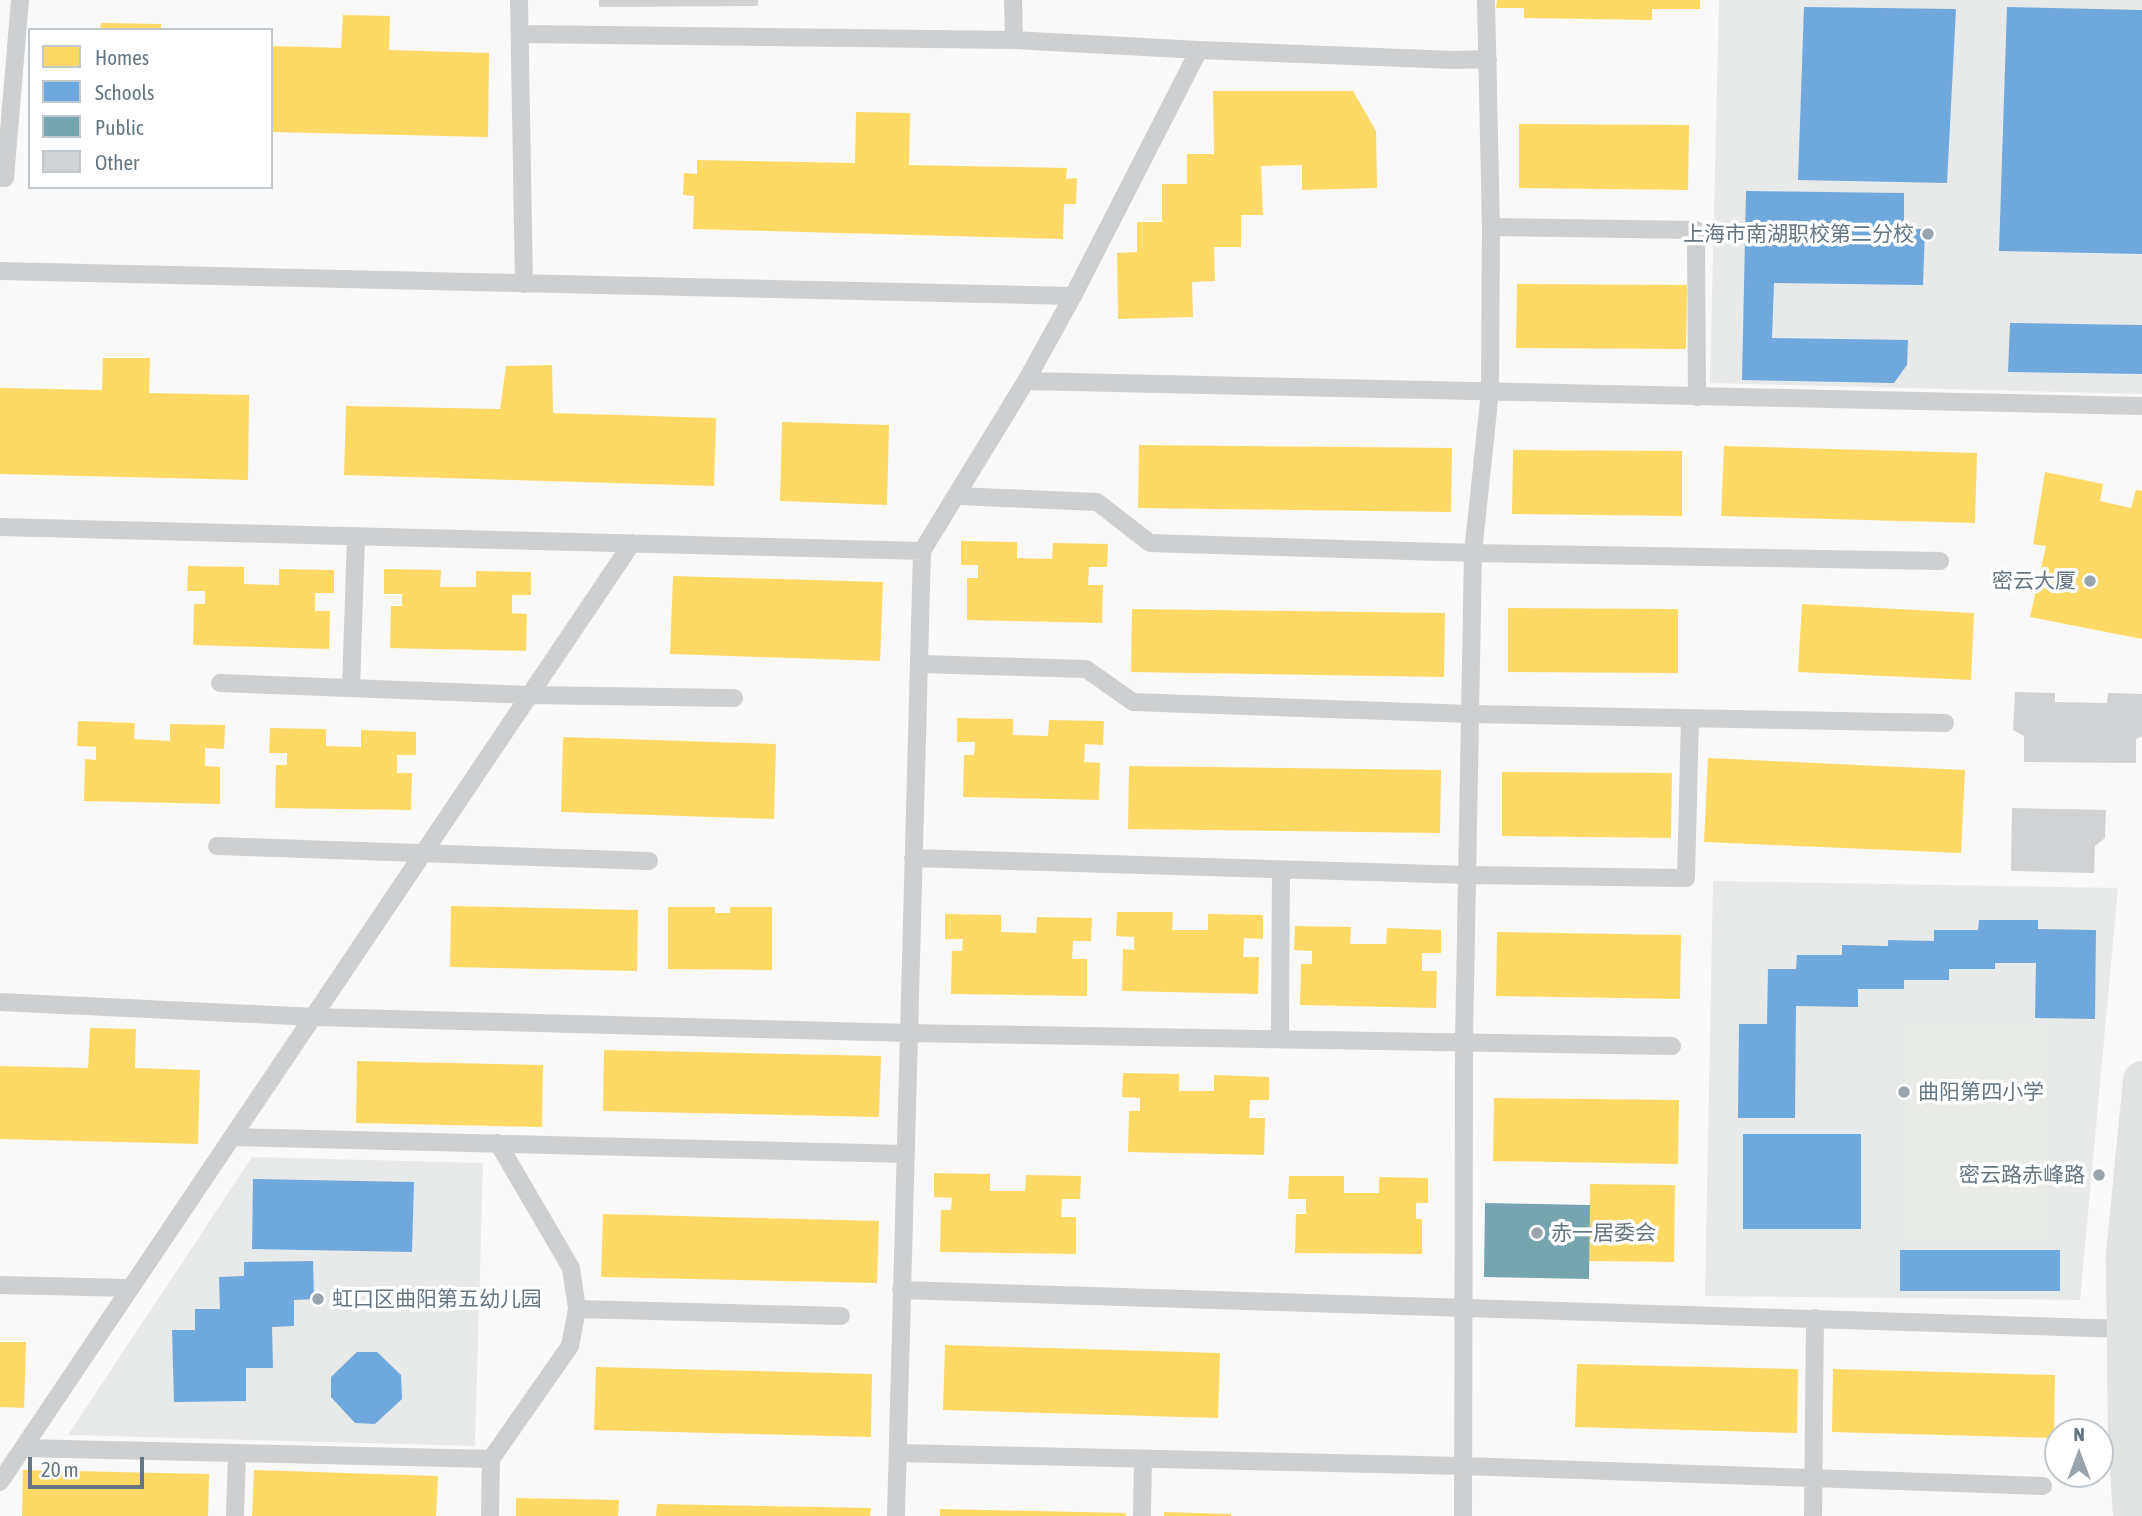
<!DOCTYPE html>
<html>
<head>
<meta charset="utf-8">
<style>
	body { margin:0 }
	#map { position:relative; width:2142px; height:1516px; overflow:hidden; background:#f9f9f9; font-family:"Asap Condensed",sans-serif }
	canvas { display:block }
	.legend { position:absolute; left:28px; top:28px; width:245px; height:161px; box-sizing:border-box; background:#fff; border:2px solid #c1c8cd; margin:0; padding:9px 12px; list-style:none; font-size:21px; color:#657683 }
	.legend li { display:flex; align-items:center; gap:14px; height:35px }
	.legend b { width:35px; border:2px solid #c1c8cd }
	.north { position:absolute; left:2044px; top:1418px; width:70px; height:70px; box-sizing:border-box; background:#fff; border:2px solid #c1c8cd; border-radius:50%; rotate:0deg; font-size:19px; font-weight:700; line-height:28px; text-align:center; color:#657683 }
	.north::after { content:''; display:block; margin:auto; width:24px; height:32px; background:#99a4ac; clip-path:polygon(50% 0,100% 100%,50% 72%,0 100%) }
	.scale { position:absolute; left:28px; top:1457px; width:116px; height:32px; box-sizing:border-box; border:4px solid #657683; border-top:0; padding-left:9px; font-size:21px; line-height:24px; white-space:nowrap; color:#657683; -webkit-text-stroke:5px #fff; paint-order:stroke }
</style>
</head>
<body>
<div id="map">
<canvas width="2142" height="1516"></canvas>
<ul class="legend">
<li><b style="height:19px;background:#ffd966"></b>Homes</li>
<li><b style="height:19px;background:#6fa8dc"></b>Schools</li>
<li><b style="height:19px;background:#76a5af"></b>Public</li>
<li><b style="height:19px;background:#d0d2d3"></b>Other</li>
</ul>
<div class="north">N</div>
<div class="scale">20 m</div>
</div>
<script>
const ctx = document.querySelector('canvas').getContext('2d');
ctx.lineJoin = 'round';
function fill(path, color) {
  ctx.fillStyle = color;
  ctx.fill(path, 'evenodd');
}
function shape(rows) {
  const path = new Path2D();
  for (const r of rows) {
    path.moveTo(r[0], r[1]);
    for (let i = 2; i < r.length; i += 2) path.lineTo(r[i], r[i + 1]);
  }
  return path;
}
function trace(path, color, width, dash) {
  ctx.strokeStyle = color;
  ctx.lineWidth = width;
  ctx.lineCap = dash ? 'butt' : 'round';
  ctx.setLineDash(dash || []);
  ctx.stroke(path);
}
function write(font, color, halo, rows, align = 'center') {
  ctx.font = font + ' "Asap Condensed","Noto Sans SC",sans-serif';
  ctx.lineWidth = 7;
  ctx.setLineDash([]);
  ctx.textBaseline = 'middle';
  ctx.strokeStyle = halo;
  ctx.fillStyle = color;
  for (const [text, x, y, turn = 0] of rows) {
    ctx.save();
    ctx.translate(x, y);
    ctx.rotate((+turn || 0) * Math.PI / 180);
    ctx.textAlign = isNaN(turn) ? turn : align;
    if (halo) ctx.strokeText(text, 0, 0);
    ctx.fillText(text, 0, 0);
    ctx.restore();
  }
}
fill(shape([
	[1719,0,2142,0,2142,394,1710,383],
	[1713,881,2118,888,2080,1300,1705,1296],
	[252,1157,483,1163,475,1446,68,1435]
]), '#e8e9e9');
fill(shape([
	[1901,1024,2051,1024,2051,1240,1901,1240]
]), '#e8ebe6');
fill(shape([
	[1497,0,1700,0,1700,9,1652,9,1652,20,1524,18,1524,8,1496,8],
	[343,15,390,16,389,50,489,53,488,137,271,132,271,46,341,48],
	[101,23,161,24,161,30,100,30],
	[1213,91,1353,91,1376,131,1377,188,1302,190,1302,165,1261,166,1263,215,1241,215,1241,247,1214,247,1215,281,1192,282,1193,317,1118,319,1117,253,1137,252,1137,222,1162,222,1162,184,1187,184,1187,154,1214,154],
	[856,112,910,113,909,165,1067,168,1066,179,1077,178,1076,204,1064,204,1063,239,693,229,694,196,683,195,684,173,697,174,697,160,855,163],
	[1519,124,1689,125,1688,190,1519,188],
	[1517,284,1687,285,1686,349,1516,348],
	[103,358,150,358,149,393,249,395,248,480,0,474,0,388,102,390],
	[552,365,553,413,716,418,714,486,344,475,346,406,500,409,506,366],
	[782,422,889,425,887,505,780,501],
	[1139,445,1452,448,1451,512,1138,508],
	[1724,446,1977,453,1975,523,1721,516],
	[1513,450,1682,451,1682,516,1512,514],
	[2045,472,2103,484,2100,501,2131,508,2136,490,2142,491,2142,639,2030,617,2046,546,2033,544],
	[961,541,1017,542,1017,558,1052,559,1053,543,1108,544,1107,567,1089,567,1088,585,1103,585,1102,623,967,620,967,578,978,578,978,565,961,565],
	[188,566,244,567,244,584,279,585,279,569,334,570,334,593,315,593,315,611,330,611,329,649,193,645,194,604,205,604,205,591,187,591],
	[384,569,441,570,440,587,476,587,476,571,531,572,531,595,512,595,512,613,527,614,526,651,390,648,391,606,402,606,402,594,384,594],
	[673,576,883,582,880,661,670,654],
	[1802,604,1974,613,1971,680,1798,672],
	[1508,608,1678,609,1678,673,1508,672],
	[1132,609,1445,613,1444,677,1131,672],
	[957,718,1013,719,1013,735,1048,736,1049,720,1104,721,1103,745,1085,744,1084,762,1100,763,1099,800,963,797,964,755,974,755,975,742,957,742],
	[78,721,135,723,134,739,170,741,170,724,225,725,224,749,205,748,205,766,220,767,220,804,84,801,85,759,96,760,96,747,77,746],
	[270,728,326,729,326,746,361,747,361,730,416,732,416,755,397,755,397,773,412,773,411,810,275,808,276,765,287,765,287,753,269,753],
	[563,737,776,744,774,819,561,812],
	[1708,758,1965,770,1961,853,1704,842],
	[1129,766,1441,770,1440,833,1128,829],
	[1502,772,1672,773,1671,838,1502,836],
	[451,906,638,910,637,971,450,967],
	[668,907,715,907,715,913,730,913,730,907,772,907,772,970,668,969],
	[1117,912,1173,912,1172,930,1208,930,1208,914,1263,915,1263,939,1244,938,1243,957,1259,957,1258,994,1122,991,1123,949,1134,950,1134,937,1116,936],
	[945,914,1001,915,1001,932,1036,933,1037,917,1092,918,1091,941,1073,941,1072,959,1087,959,1087,996,951,994,952,951,962,951,963,939,945,939],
	[1295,926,1351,927,1350,944,1386,944,1387,928,1441,930,1441,953,1422,953,1422,971,1437,971,1436,1008,1300,1005,1301,964,1312,964,1312,951,1294,950],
	[1497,932,1681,935,1680,999,1496,996],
	[90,1028,136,1029,135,1068,200,1070,198,1144,0,1139,0,1066,88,1068],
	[604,1050,881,1056,879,1117,603,1111],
	[357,1061,543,1065,542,1127,356,1123],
	[1123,1073,1179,1074,1179,1091,1214,1091,1214,1075,1269,1077,1269,1100,1250,1100,1249,1118,1265,1118,1264,1155,1128,1152,1129,1111,1140,1111,1140,1098,1122,1097],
	[1494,1098,1679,1100,1678,1164,1493,1161],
	[934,1173,990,1174,990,1191,1025,1191,1026,1175,1081,1176,1080,1199,1062,1199,1061,1217,1076,1217,1076,1254,940,1252,941,1210,951,1210,952,1198,934,1197],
	[1289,1176,1344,1176,1344,1193,1379,1193,1379,1177,1428,1178,1428,1203,1416,1203,1416,1219,1422,1219,1422,1254,1295,1253,1296,1214,1306,1214,1306,1199,1288,1199],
	[1590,1184,1675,1185,1674,1262,1589,1261],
	[603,1214,879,1221,877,1283,601,1277],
	[0,1342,26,1342,24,1408,0,1407],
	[945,1345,1220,1353,1218,1418,943,1410],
	[1577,1364,1798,1369,1797,1433,1575,1427],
	[596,1367,872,1374,871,1437,594,1430],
	[1833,1369,2055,1375,2054,1438,1832,1432],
	[23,1470,209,1474,208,1516,22,1516],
	[254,1470,438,1476,436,1516,252,1516],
	[516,1498,619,1500,618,1516,516,1516],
	[657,1504,871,1508,870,1516,656,1516],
	[940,1509,1126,1513,1126,1516,940,1516],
	[1164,1512,1231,1514,1231,1516,1164,1516]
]), '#ffd966');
fill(shape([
	[1804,7,1956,9,1947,183,1798,180],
	[2007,7,2142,10,2142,254,1999,251],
	[1746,191,1904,193,1904,229,1925,229,1923,285,1774,283,1772,338,1908,340,1907,365,1894,383,1742,380],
	[2010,323,2142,325,2142,374,2008,372],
	[1979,920,2038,920,2038,929,2096,930,2095,1019,2035,1018,2036,963,1995,963,1995,969,1949,969,1949,980,1904,980,1904,989,1858,989,1858,1007,1796,1006,1795,1118,1738,1118,1739,1024,1767,1024,1768,969,1796,969,1797,955,1842,955,1842,945,1888,946,1888,940,1934,941,1934,930,1978,930],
	[1743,1134,1861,1134,1861,1229,1743,1229],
	[253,1179,414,1182,412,1252,252,1249],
	[1900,1250,2060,1250,2060,1291,1900,1291],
	[313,1261,314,1299,294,1300,294,1326,272,1327,273,1368,246,1368,246,1401,174,1402,172,1330,195,1330,195,1309,220,1309,219,1277,244,1276,244,1262],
	[357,1352,377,1352,401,1375,402,1399,375,1424,355,1423,331,1397,331,1377]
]), '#6fa8dc');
fill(shape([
	[1485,1203,1590,1205,1589,1279,1484,1277]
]), '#76a5af');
fill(shape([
	[599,0,758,0,758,6,599,7],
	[2015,692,2055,693,2055,702,2107,703,2108,693,2142,694,2142,736,2136,739,2136,763,2024,762,2024,736,2013,730],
	[2012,808,2106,810,2105,838,2095,846,2094,873,2011,871]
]), '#d0d2d3');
trace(shape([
	[519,0,524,284],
	[520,34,1014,40,1013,0],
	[1014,40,1199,50],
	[0,178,5,178,20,0],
	[1491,227,1696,230,1697,397],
	[0,271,1073,296],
	[1026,381,1073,296,1199,50,1454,60,1488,59],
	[957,496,1097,502,1150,543,1473,553,1940,561],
	[0,527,922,551,896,1516],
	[922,551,1026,381,2142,406],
	[920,664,1086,669,1133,702,1470,714,1945,723],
	[220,683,530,695,734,698],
	[351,688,356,537],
	[217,846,649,861],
	[913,858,1467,875,1686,878,1690,718],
	[0,1002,315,1017,908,1033,1672,1046],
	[1280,1039,1281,870],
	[232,1137,905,1154],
	[0,1285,129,1288],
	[901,1290,2126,1329],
	[577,1309,841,1316],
	[23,1448,491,1459,570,1346,577,1309,571,1268,498,1143],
	[898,1453,1463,1466,2043,1486],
	[0,1482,632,543],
	[235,1516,237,1453],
	[490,1516,491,1459],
	[1142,1516,1143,1459],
	[1463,1516,1464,1042,1473,553,1490,391,1491,227,1486,0],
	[1813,1516,1815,1318]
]), '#cecfd0', 18);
trace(shape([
	[2132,1516,2127,1438,2125,1254,2142,1080]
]), '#e1e2e2', 38);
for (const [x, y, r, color] of [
	[1928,234,7,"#99a4ac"],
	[2090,581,7,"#99a4ac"],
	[1904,1092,7,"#99a4ac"],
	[2099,1175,7,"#99a4ac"],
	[1537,1233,7,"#99a4ac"],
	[318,1299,7,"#99a4ac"]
]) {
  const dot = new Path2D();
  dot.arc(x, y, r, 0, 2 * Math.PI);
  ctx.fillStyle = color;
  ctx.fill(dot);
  trace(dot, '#fff', 2.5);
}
write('21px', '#657683', '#fff', [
	["上海市南湖职校第二分校",1914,234],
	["密云大厦",2076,581],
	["曲阳第四小学",1918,1092,"left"],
	["密云路赤峰路",2085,1175],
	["赤一居委会",1551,1233,"left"],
	["虹口区曲阳第五幼儿园",332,1299,"left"]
], 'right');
</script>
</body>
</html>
